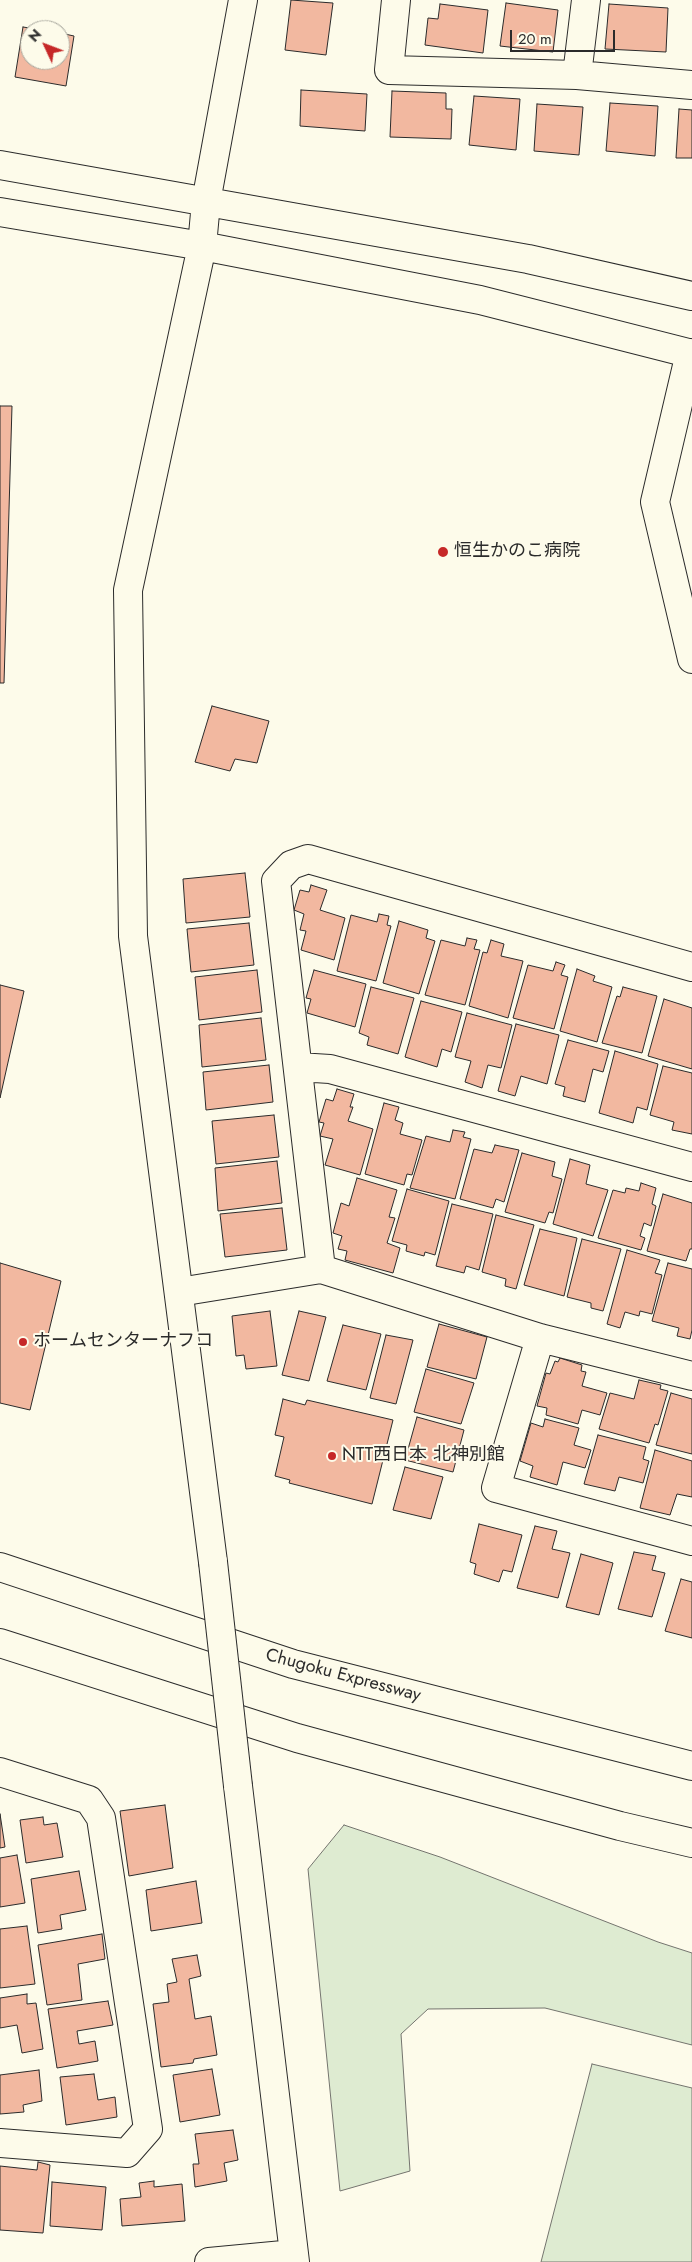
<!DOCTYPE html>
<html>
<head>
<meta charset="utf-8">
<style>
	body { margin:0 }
	#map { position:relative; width:692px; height:2262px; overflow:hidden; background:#fdfbea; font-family:Jost,sans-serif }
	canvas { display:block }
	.north { position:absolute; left:20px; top:20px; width:50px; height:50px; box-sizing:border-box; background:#fdfbea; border:1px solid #a9a89e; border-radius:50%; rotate:313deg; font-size:14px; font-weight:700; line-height:20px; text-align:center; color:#2b2b2b }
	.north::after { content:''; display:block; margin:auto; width:18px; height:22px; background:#c62828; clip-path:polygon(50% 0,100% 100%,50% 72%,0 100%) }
	.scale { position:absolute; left:510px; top:30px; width:105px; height:22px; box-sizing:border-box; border:2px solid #2b2b2b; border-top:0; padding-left:6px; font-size:15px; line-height:18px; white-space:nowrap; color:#2b2b2b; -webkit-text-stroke:4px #fdfbea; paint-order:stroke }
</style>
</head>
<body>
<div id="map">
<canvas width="692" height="2262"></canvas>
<div class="north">N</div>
<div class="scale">20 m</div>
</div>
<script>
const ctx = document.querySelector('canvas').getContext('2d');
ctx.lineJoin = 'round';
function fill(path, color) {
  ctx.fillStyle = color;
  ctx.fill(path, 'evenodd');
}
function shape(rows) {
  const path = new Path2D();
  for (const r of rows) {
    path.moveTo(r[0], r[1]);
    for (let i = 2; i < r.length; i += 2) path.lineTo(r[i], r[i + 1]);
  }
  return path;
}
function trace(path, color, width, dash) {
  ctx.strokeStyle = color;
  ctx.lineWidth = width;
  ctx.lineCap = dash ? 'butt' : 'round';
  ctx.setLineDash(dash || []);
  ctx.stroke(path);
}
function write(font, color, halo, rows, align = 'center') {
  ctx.font = font + ' Jost,"Noto Sans JP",sans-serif';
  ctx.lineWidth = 4;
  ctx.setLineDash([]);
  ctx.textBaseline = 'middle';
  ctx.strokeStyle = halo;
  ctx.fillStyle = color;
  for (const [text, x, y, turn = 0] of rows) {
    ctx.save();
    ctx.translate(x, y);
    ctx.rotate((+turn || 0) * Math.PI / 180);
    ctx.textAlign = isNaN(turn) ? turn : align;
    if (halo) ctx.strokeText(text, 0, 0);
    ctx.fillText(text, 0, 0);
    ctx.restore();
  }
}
const green = shape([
	[344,1825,440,1857,658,1942,692,1953,692,2045,545,2008,428,2009,401,2034,410,2171,340,2191,308,1869,344,1825],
	[592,2064,692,2088,692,2262,541,2262,592,2064]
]);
fill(green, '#deebd1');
trace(green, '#74746e', 1);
const building = shape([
	[291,0,333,3,326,55,285,50,291,0],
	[506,3,558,10,553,52,500,46,506,3],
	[440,4,488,10,483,53,425,45,428,18,438,19,440,4],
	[609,4,668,8,666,52,605,49,609,4],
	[23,27,42,30,30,30,30,60,60,60,60,33,74,36,66,86,15,77,23,27],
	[301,90,367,94,365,131,300,126,301,90],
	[392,91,446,93,446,109,452,109,451,139,390,137,392,91],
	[474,96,520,99,516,150,469,145,474,96],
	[610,103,658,106,655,156,606,151,610,103],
	[537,104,583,107,579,155,534,151,537,104],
	[679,109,692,110,692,158,676,158,679,109],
	[0,406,12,406,4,683,0,683,0,406],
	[212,706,269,721,257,763,235,759,230,771,195,762,212,706],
	[245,873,250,917,186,923,183,879,245,873],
	[311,885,327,890,320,910,345,918,334,960,301,950,306,931,300,930,304,914,294,910,300,890,309,892,311,885],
	[379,914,389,916,387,925,391,926,376,981,337,971,351,915,377,922,379,914],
	[399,921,428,930,426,938,435,941,419,994,383,983,399,921],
	[249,923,254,965,191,972,187,929,249,923],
	[467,938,477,940,474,949,480,950,465,1005,425,995,441,940,465,946,467,938],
	[491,940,504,944,501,956,523,961,508,1018,469,1006,483,952,487,953,491,940],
	[556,962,565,965,561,975,568,977,554,1029,513,1018,528,965,553,971,556,962],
	[577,969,595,976,593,981,612,987,597,1042,560,1031,577,969],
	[257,970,262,1012,199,1020,195,977,257,970],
	[314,970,366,984,355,1027,307,1013,311,999,306,998,314,970],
	[0,985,24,991,0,1098,0,985],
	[371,987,414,998,398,1054,367,1045,369,1037,359,1033,371,987],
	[623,987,657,996,642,1053,602,1043,617,996,620,997,623,987],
	[664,999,692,1008,692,1069,648,1056,664,999],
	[421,1001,462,1012,451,1052,442,1049,437,1067,405,1057,421,1001],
	[467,1013,512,1025,501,1068,488,1065,482,1088,465,1082,471,1061,455,1057,467,1013],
	[261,1018,266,1060,202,1067,199,1025,261,1018],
	[516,1024,559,1035,547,1084,521,1076,515,1096,498,1091,516,1024],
	[568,1040,609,1051,603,1072,593,1069,585,1102,563,1096,565,1087,555,1084,568,1040],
	[615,1051,658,1064,647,1110,637,1107,633,1123,599,1113,615,1051],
	[269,1065,273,1102,206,1110,203,1072,269,1065],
	[663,1066,692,1073,692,1134,672,1130,674,1122,650,1115,663,1066],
	[337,1089,354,1094,350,1107,353,1107,348,1121,373,1129,360,1175,325,1165,333,1139,320,1136,324,1123,319,1122,326,1099,333,1101,337,1089],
	[384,1103,399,1107,395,1120,403,1123,400,1134,422,1140,412,1175,407,1174,404,1185,365,1174,384,1103],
	[274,1115,279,1157,216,1164,212,1121,274,1115],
	[453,1130,465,1132,463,1137,471,1139,455,1199,410,1188,426,1136,450,1142,453,1130],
	[495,1145,519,1150,504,1202,496,1199,493,1208,460,1199,474,1149,492,1153,495,1145],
	[522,1153,555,1162,552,1176,562,1179,553,1213,549,1212,545,1223,505,1212,522,1153],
	[570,1159,590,1165,586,1184,608,1190,593,1236,553,1224,570,1159],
	[277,1161,282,1203,218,1211,215,1168,277,1161],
	[357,1178,397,1190,389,1217,395,1218,387,1243,400,1248,393,1273,345,1260,347,1251,338,1249,342,1236,333,1233,341,1203,349,1206,357,1178],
	[641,1183,656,1188,652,1204,656,1206,651,1226,644,1223,640,1236,645,1238,641,1250,598,1238,613,1190,625,1193,626,1188,639,1191,641,1183],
	[407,1189,449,1201,435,1255,425,1252,424,1256,406,1251,407,1245,392,1241,407,1189],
	[663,1194,692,1203,692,1249,690,1249,686,1261,647,1251,663,1194],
	[452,1204,493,1214,479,1270,466,1266,464,1273,436,1266,452,1204],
	[282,1208,287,1250,225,1257,220,1214,282,1208],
	[496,1215,534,1225,516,1289,505,1286,506,1279,482,1272,496,1215],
	[540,1229,577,1238,564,1296,524,1285,540,1229],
	[582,1239,621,1249,603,1311,591,1308,591,1303,567,1297,582,1239],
	[627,1250,660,1260,655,1273,662,1275,652,1314,640,1311,639,1316,625,1312,620,1328,607,1324,627,1250],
	[0,1263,61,1281,30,1410,0,1403,0,1263],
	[668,1263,692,1269,692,1330,690,1339,677,1336,679,1328,652,1321,668,1263],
	[270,1311,277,1366,246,1369,244,1355,236,1356,232,1316,270,1311],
	[299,1311,326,1317,309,1381,282,1375,299,1311],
	[439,1324,487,1337,476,1379,427,1367,439,1324],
	[343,1325,381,1334,366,1390,327,1381,343,1325],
	[386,1335,413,1340,396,1404,370,1398,386,1335],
	[560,1358,582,1365,581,1371,586,1372,582,1386,607,1393,600,1415,582,1410,578,1424,546,1415,547,1408,537,1406,546,1373,550,1374,555,1361,558,1362,560,1358],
	[426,1369,474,1383,461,1424,414,1412,426,1369],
	[639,1380,661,1385,660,1389,668,1391,658,1425,655,1424,649,1443,599,1429,610,1393,634,1399,639,1380],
	[671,1393,692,1399,692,1454,656,1445,671,1393],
	[283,1399,305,1405,307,1400,393,1420,372,1504,289,1483,290,1480,275,1476,284,1437,275,1435,283,1399],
	[417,1417,464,1430,453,1472,405,1460,417,1417],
	[545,1419,579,1428,574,1445,591,1450,585,1468,563,1462,557,1485,530,1477,533,1466,520,1461,531,1423,543,1427,545,1419],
	[598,1435,646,1447,643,1459,649,1461,643,1483,619,1477,615,1491,584,1484,598,1435],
	[655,1450,692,1461,692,1497,677,1494,670,1515,640,1508,655,1450],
	[405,1467,443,1477,431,1519,393,1510,405,1467],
	[479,1524,522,1535,512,1572,503,1570,499,1582,474,1574,476,1564,470,1562,479,1524],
	[535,1526,557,1531,552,1549,570,1553,558,1598,517,1588,535,1526],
	[634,1552,656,1556,652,1570,665,1573,652,1617,618,1609,634,1552],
	[581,1554,613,1563,599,1615,566,1607,581,1554],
	[681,1579,692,1582,692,1638,665,1631,681,1579],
	[165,1805,173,1868,129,1876,120,1811,165,1805],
	[0,1814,5,1847,0,1848,0,1814],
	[43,1817,44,1825,57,1823,63,1857,26,1863,20,1820,43,1817],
	[17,1855,25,1903,0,1907,0,1858,17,1855],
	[79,1871,86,1910,60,1915,62,1929,38,1933,31,1879,79,1871],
	[196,1881,202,1923,151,1931,146,1890,196,1881],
	[27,1926,35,1984,0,1988,0,1929,27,1926],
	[102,1934,105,1959,78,1964,82,2000,47,2005,38,1945,102,1934],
	[197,1955,201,1976,189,1979,195,2019,211,2016,217,2055,194,2059,193,2063,161,2067,153,2004,169,2002,167,1984,177,1982,172,1959,197,1955],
	[27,1994,27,2004,36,2003,43,2049,22,2053,17,2025,0,2028,0,1998,27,1994],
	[108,2001,113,2025,77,2031,79,2044,95,2041,98,2061,57,2068,48,2009,108,2001],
	[212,2069,220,2115,180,2122,173,2075,212,2069],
	[39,2070,42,2101,23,2105,24,2112,0,2114,0,2075,39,2070],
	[94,2074,98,2100,115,2097,117,2117,66,2125,60,2077,94,2074],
	[233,2130,238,2160,224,2163,227,2181,195,2187,193,2164,199,2164,195,2134,233,2130],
	[38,2162,50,2165,43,2233,0,2230,0,2166,37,2170,38,2162],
	[154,2181,154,2187,182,2184,185,2221,122,2226,120,2199,141,2197,139,2183,154,2181],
	[52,2182,106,2187,102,2230,50,2226,52,2182]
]);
fill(building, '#f2b8a0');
trace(building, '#2b2b2b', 1);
const minor = shape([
	[396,0,389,70,577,75,692,85],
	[577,75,586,0],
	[690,353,655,502,692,659],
	[298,1067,330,1069,692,1167],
	[321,1269,276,881,291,865,308,859,692,967],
	[179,1292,321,1269,540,1338,692,1376],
	[540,1338,496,1488,692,1541],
	[0,1772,89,1800,101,1818,148,2129,127,2153,0,2143]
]);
const tertiary = shape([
	[0,165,528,259,692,296],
	[0,212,202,246,480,300,692,354],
	[213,1562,133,936,128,590,202,246,206,202,243,0],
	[238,1786,295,2262],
	[209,2262,294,2254]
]);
const motorway = shape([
	[0,1567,293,1664,692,1766],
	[0,1643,297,1738,620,1826,692,1843]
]);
trace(minor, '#2b2b2b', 30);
trace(tertiary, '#2b2b2b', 30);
trace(motorway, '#2b2b2b', 30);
trace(minor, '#fdfbea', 28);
trace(tertiary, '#fdfbea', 28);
trace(motorway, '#fdfbea', 28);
const tertiaryBridge = shape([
	[213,1562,238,1786]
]);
trace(tertiaryBridge, '#2b2b2b', 30, []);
trace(tertiaryBridge, '#fdfbea', 28);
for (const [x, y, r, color] of [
	[443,552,6,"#c62828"],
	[23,1342,5,"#c62828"],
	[332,1456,5,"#c62828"]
]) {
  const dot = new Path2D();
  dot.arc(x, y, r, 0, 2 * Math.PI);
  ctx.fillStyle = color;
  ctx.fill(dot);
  trace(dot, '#fdfbea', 2);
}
write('18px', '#2b2b2b', '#fdfbea', [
	["恒生かのこ病院",454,552],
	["ホームセンターナフコ",33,1342],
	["NTT西日本 北神別館",342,1456]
], 'left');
write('18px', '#2b2b2b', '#fdfbea', [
	["Chugoku Expressway",343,1676,15]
]);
</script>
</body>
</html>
